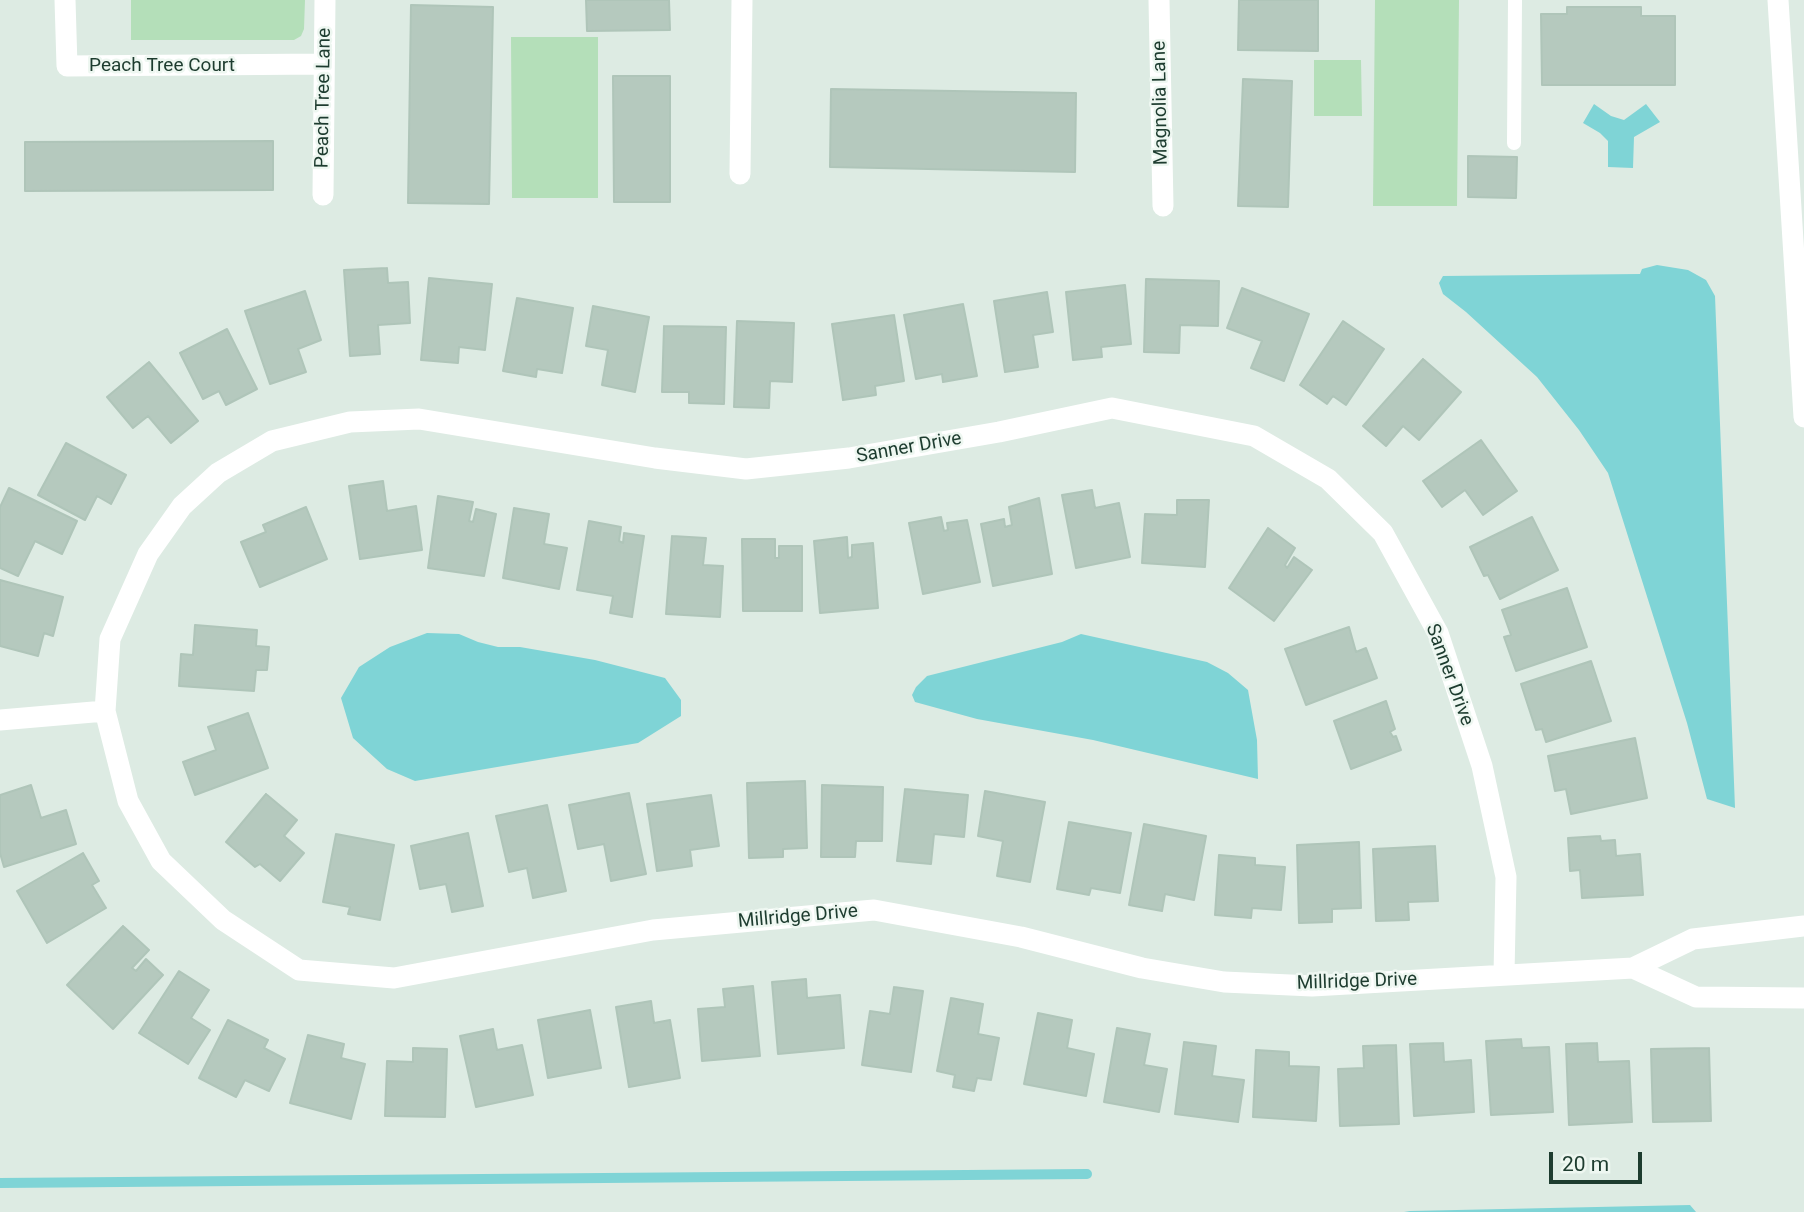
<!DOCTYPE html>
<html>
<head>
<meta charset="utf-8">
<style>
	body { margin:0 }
	#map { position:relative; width:1804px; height:1212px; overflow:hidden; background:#ddebe3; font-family:Roboto,sans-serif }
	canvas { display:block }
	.scale { position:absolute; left:1549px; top:1152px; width:93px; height:32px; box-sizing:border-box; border:4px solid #1d3c2f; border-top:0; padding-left:9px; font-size:21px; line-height:24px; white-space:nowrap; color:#1d3c2f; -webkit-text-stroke:5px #eef7f1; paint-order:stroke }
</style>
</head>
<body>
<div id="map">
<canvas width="1804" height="1212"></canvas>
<div class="scale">20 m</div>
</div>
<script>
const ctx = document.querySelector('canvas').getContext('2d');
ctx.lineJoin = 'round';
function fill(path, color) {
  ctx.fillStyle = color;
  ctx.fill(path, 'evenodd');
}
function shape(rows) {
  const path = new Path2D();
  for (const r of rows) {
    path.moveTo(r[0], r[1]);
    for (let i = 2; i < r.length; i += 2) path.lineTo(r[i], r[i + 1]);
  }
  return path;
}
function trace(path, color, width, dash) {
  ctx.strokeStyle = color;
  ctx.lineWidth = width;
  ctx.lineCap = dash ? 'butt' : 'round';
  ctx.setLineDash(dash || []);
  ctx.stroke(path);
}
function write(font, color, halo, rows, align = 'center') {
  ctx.font = font + ' Roboto,sans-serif';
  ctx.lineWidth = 5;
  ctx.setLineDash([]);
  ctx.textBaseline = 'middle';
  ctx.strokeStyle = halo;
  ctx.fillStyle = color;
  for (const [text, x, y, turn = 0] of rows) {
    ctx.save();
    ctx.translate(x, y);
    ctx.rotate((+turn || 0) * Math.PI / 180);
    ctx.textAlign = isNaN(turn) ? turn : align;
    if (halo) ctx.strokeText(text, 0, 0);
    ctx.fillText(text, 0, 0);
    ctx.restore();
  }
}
fill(shape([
	[131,0,305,0,304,29,301,36,294,40,131,40],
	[1375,0,1459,0,1457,206,1373,206],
	[511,37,598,37,598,198,512,198],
	[1314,60,1361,60,1362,116,1314,116]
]), '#b4dfb9');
fill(shape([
	[1594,104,1611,116,1624,120,1646,104,1660,122,1634,137,1633,168,1608,167,1608,141,1600,133,1583,123],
	[1657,265,1688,270,1706,280,1715,296,1735,808,1707,799,1687,723,1608,473,1579,430,1537,377,1466,312,1443,294,1439,283,1443,276,1640,274,1642,269],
	[427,633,459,634,478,642,498,647,520,647,595,660,665,678,681,700,681,716,638,743,415,781,387,769,353,738,341,698,359,667,390,647],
	[1081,634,1207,662,1228,673,1248,690,1257,740,1258,779,1093,740,977,719,915,702,912,695,916,687,927,676,1062,642],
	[1690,1205,1696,1212,1404,1212,1410,1211]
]), '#7fd4d6');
trace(shape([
	[0,1183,1087,1174]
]), '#7fd4d6', 10);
const building = shape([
	[586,0,669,0,670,30,587,31,586,0],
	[1239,0,1318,0,1318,51,1238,50,1239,0],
	[411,5,493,7,489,204,408,203,411,5],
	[1567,7,1641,7,1641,16,1675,16,1675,85,1542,85,1541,14,1567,14,1567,7],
	[613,76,670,76,670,202,614,202,613,76],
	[1243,79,1292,81,1288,207,1238,206,1243,79],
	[831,89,1076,93,1075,172,830,167,831,89],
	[273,141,273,190,25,191,25,142,273,141],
	[1468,156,1517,157,1516,198,1468,197,1468,156],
	[387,268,388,283,408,282,410,323,378,325,380,354,350,356,344,270,387,268],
	[429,278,492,284,485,350,459,347,458,363,421,360,429,278],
	[1146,279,1219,281,1218,326,1180,325,1179,353,1144,352,1146,279],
	[1125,285,1131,344,1101,347,1102,357,1073,360,1066,292,1125,285],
	[1242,288,1309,314,1284,381,1251,368,1262,341,1227,328,1242,288],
	[305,291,321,340,298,349,306,372,270,384,245,311,305,291],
	[1047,292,1053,332,1033,335,1038,367,1005,372,994,301,1047,292],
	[517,298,573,308,562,373,537,369,536,377,503,371,517,298],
	[963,304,977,376,943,382,942,374,916,379,904,315,963,304],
	[593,306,649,317,635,392,602,385,608,350,586,346,593,306],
	[894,315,904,381,875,386,876,395,843,400,832,324,894,315],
	[737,321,794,323,792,382,770,381,769,408,734,407,737,321],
	[1343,321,1384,349,1346,405,1333,396,1327,404,1300,385,1343,321],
	[664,326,726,327,724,404,689,403,689,392,662,392,664,326],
	[227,329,257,389,226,405,219,391,203,399,180,353,227,329],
	[1423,359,1461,392,1419,440,1403,426,1386,446,1363,426,1423,359],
	[149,362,198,421,171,443,148,416,133,428,107,397,149,362],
	[1481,440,1517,491,1483,515,1465,490,1442,507,1423,481,1481,440],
	[66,443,126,475,111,504,97,496,85,520,38,495,66,443],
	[383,481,387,511,416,506,422,550,360,559,349,486,383,481],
	[9,488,77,521,62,554,35,541,18,576,0,568,0,507,9,488],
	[1092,490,1095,508,1119,503,1130,557,1076,568,1062,495,1092,490],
	[438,496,473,502,469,521,473,522,476,509,496,514,484,576,428,568,438,496],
	[1039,498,1052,574,993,586,981,524,1004,519,1005,527,1012,525,1009,507,1039,498],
	[1177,500,1209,500,1205,567,1142,563,1145,514,1177,515,1177,500],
	[306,507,327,559,260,587,241,542,266,532,263,525,306,507],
	[514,508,549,514,544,544,567,548,559,589,503,578,514,508],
	[941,517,944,531,948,530,947,523,967,520,980,582,923,594,909,523,941,517],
	[1532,517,1558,570,1500,599,1488,575,1484,576,1470,547,1532,517],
	[589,521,621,527,619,541,623,543,624,533,644,536,632,617,610,613,613,596,577,590,589,521],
	[1268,528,1295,548,1285,565,1287,568,1294,557,1312,570,1274,621,1229,588,1268,528],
	[672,536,706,538,703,565,723,566,720,617,666,614,672,536],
	[847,537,848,558,852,557,852,545,873,543,878,608,820,613,814,541,847,537],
	[742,539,775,539,775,558,779,558,779,546,802,546,802,611,743,611,742,539],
	[0,580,63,597,53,636,44,633,38,656,0,646,0,580],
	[1567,588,1587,647,1516,671,1504,637,1511,635,1502,610,1567,588],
	[195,625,257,630,256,646,269,647,267,670,256,670,254,691,179,686,181,654,193,655,195,625],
	[1349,627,1356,652,1366,648,1377,678,1306,705,1285,649,1349,627],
	[1591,661,1611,721,1546,742,1542,729,1536,730,1521,684,1591,661],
	[1386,701,1395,729,1390,732,1393,737,1396,736,1401,750,1351,769,1334,721,1386,701],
	[248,713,268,768,195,795,183,762,216,750,208,727,248,713],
	[1635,738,1647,798,1571,814,1566,789,1555,791,1548,756,1635,738],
	[805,781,807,848,783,849,783,857,749,858,747,783,805,781],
	[31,785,41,818,66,810,76,844,4,867,0,853,0,795,31,785],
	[822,785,883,787,882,841,856,841,855,857,821,857,822,785],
	[905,789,968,795,964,837,934,834,931,864,897,861,905,789],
	[985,791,1045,802,1030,882,997,876,1003,841,978,836,985,791],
	[629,793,646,874,611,881,604,844,578,849,569,805,629,793],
	[266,794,297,820,284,836,304,853,280,881,260,864,255,867,226,842,266,794],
	[711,795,719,846,690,850,692,866,657,871,647,804,711,795],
	[547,805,566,891,533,898,527,868,509,872,496,816,547,805],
	[1069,822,1131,833,1120,893,1091,888,1089,895,1057,889,1069,822],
	[1144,824,1206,836,1194,900,1165,894,1162,911,1129,905,1144,824],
	[468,833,483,906,452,912,446,884,420,889,411,846,468,833],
	[336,834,394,845,380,920,348,914,350,907,323,902,336,834],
	[1600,836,1601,841,1615,840,1616,856,1640,854,1643,895,1582,898,1580,870,1570,871,1568,838,1600,836],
	[1359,842,1361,908,1332,909,1332,922,1299,923,1297,845,1359,842],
	[1435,846,1438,901,1408,902,1409,920,1376,921,1373,849,1435,846],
	[83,853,99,881,92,885,106,908,47,943,17,891,83,853],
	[1219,855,1255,858,1255,865,1285,867,1281,910,1252,908,1251,918,1215,915,1219,855],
	[123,926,149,950,132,968,136,971,146,959,163,975,113,1029,67,985,123,926],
	[179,971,209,990,191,1018,210,1030,188,1064,139,1033,179,971],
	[806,979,807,998,840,995,844,1048,778,1054,772,982,806,979],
	[753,986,760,1056,702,1061,698,1009,725,1007,723,989,753,986],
	[894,987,923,991,911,1072,862,1065,870,1011,890,1014,894,987],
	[951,998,983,1004,978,1034,999,1038,991,1080,977,1078,974,1091,953,1087,955,1075,937,1071,951,998],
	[651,1001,654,1023,670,1020,680,1078,629,1087,616,1007,651,1001],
	[590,1010,601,1068,548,1078,538,1020,590,1010],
	[1038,1013,1072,1020,1067,1048,1094,1054,1086,1096,1024,1084,1038,1013],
	[228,1020,268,1040,264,1048,285,1059,269,1091,245,1080,236,1097,199,1078,228,1020],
	[1117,1028,1150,1034,1144,1065,1167,1069,1159,1112,1104,1102,1117,1028],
	[493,1029,497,1050,522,1045,533,1095,476,1107,460,1036,493,1029],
	[308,1035,344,1044,341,1058,365,1064,351,1119,290,1103,308,1035],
	[1521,1039,1522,1048,1549,1047,1553,1112,1491,1115,1486,1041,1521,1039],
	[1184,1042,1216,1046,1212,1076,1244,1080,1238,1122,1175,1114,1184,1042],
	[1443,1043,1444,1062,1471,1060,1474,1112,1414,1116,1410,1044,1443,1043],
	[1597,1043,1598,1062,1629,1061,1632,1122,1569,1125,1566,1044,1597,1043],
	[1396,1045,1399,1124,1340,1126,1338,1069,1364,1068,1363,1046,1396,1045],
	[413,1048,447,1049,445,1117,385,1116,387,1061,413,1062,413,1048],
	[1709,1048,1711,1121,1653,1122,1651,1049,1709,1048],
	[1256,1050,1289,1052,1289,1066,1319,1067,1316,1121,1253,1117,1256,1050]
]);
fill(building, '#b5c9be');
trace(building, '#afc5b9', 2);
trace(shape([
	[1514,143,1515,0]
]), '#fff', 14);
trace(shape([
	[65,0,67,66,324,64],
	[1159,0,1163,206],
	[740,174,742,0],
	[323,195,325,0],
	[0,720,105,711],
	[1633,968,1696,997,1804,998],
	[1504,974,1506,877,1482,766,1438,633,1383,533,1328,479,1254,436,1112,408,999,432,849,458,746,469,655,458,419,419,350,422,272,441,218,473,182,506,148,554,110,639,105,711,128,801,161,861,223,920,299,970,394,978,653,930,874,910,1021,937,1142,968,1224,982,1312,986,1633,968,1693,939,1804,926]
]), '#fff', 21);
trace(shape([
	[1778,0,1804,417]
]), '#fff', 21);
write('19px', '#1d3c2f', '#eef7f1', [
	["Peach Tree Court",162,66],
	["Peach Tree Lane",324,98,-89],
	["Magnolia Lane",1161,103,-91],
	["Sanner Drive",909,448,-10],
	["Sanner Drive",1449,675,70],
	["Millridge Drive",798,917,-5],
	["Millridge Drive",1357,982,-2]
]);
</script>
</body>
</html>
